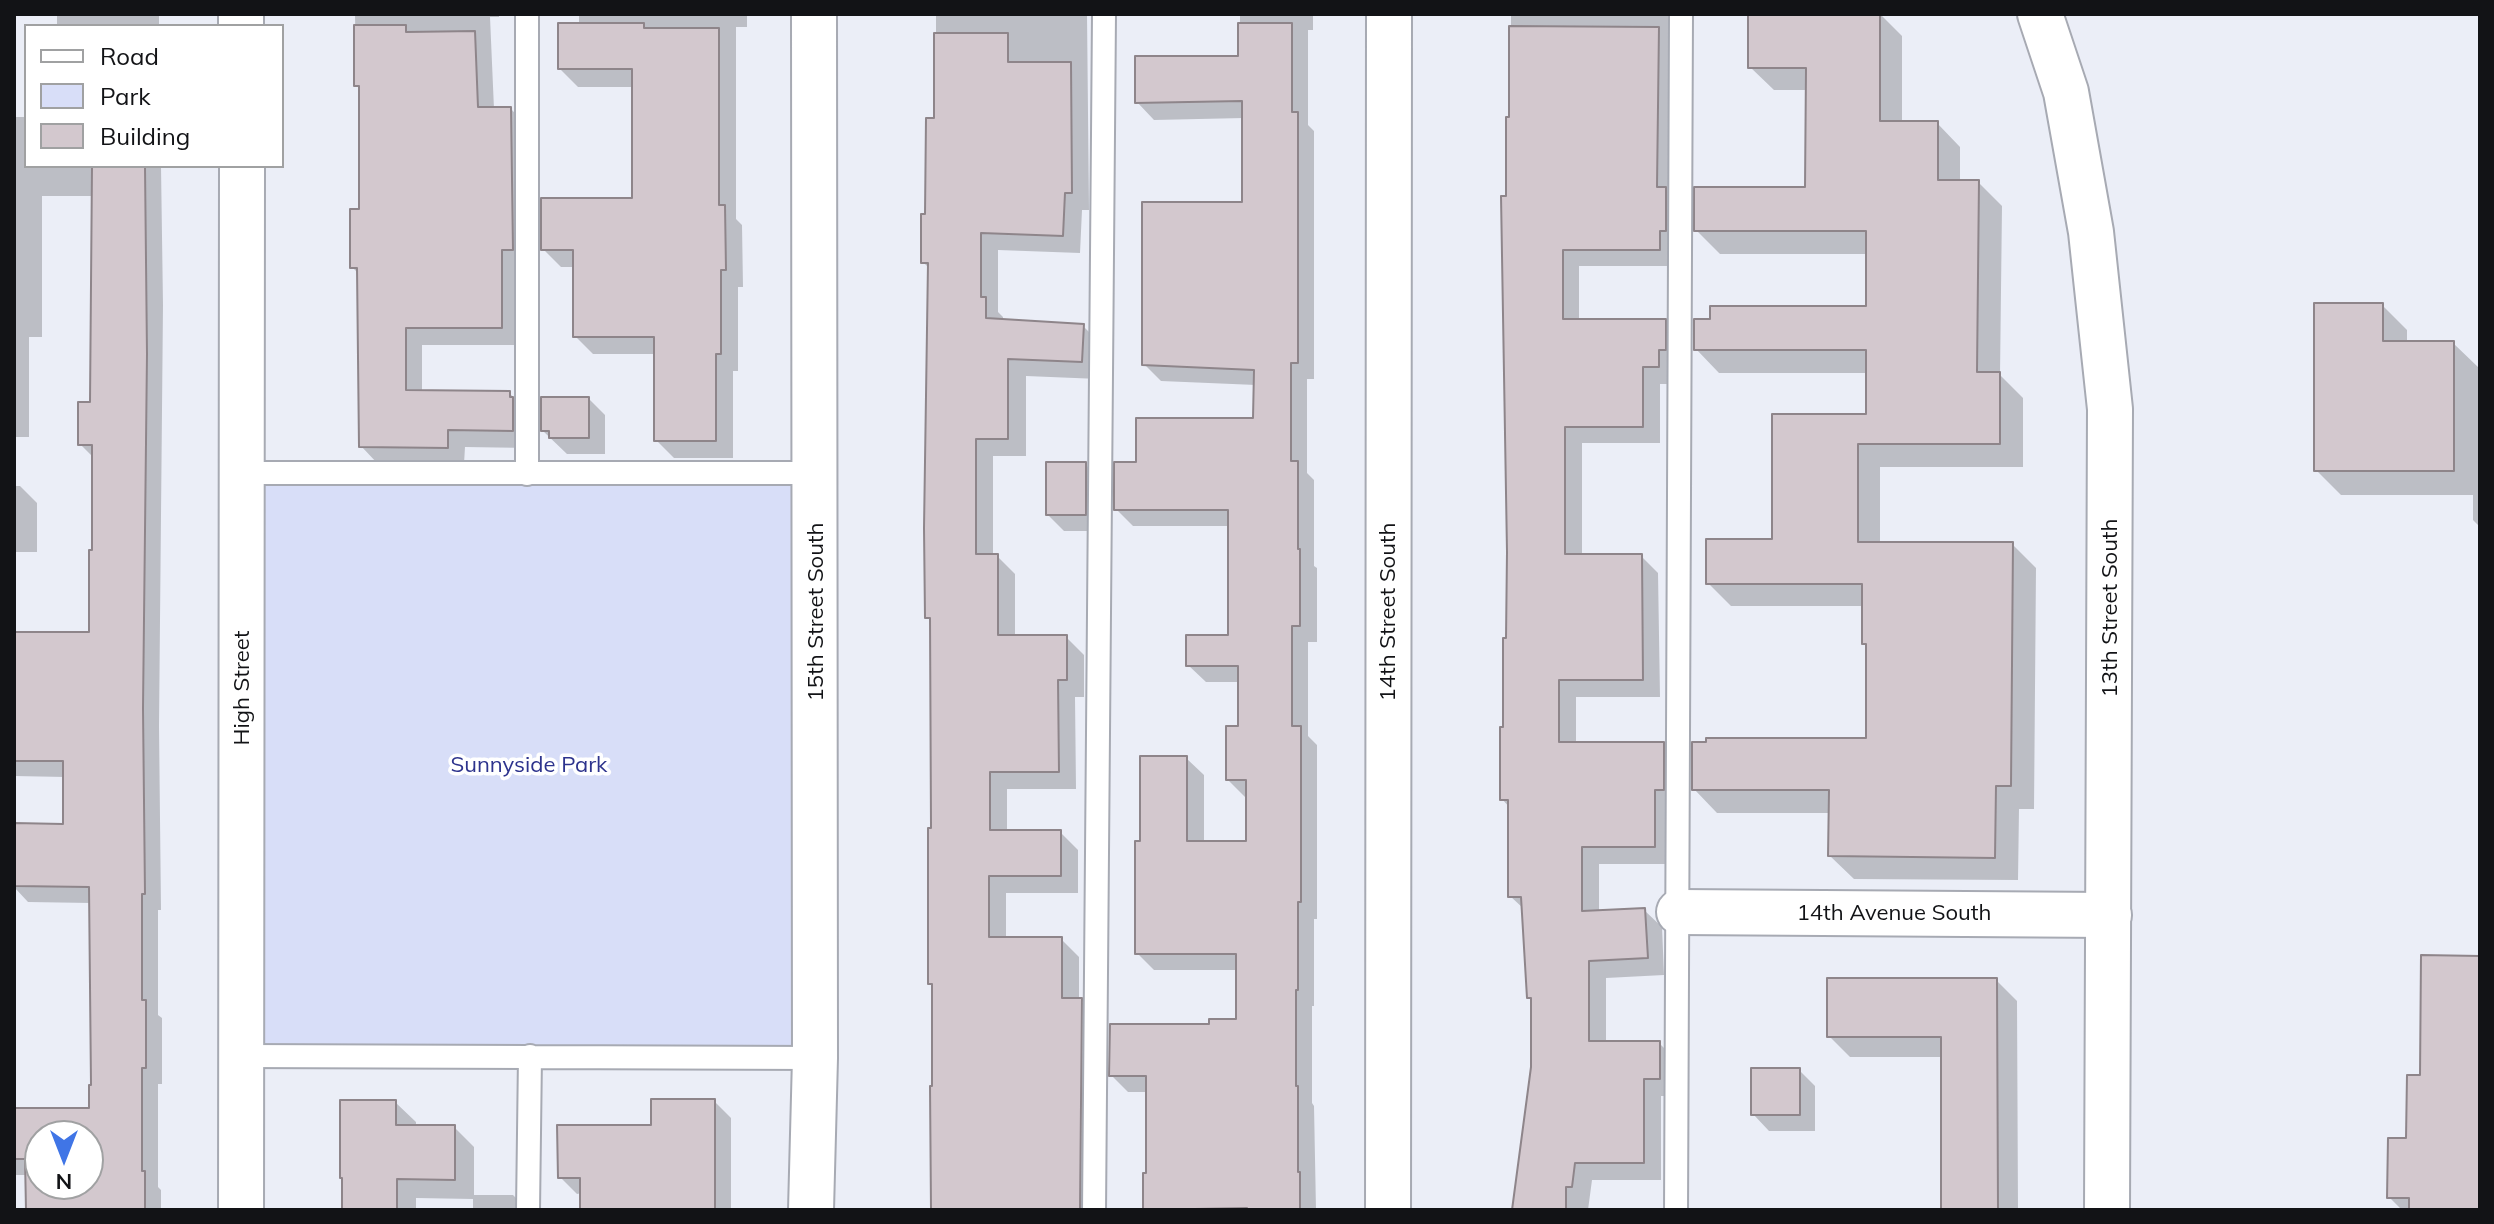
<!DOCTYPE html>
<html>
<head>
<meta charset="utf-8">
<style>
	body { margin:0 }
	#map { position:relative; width:2494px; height:1224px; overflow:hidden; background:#ebeef7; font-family:Mulish,sans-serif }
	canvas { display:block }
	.frame { position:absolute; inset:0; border:16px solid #121316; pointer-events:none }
	.legend { position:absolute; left:24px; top:24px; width:260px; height:144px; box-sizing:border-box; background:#fff; border:2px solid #a0a1a2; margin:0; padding:10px 14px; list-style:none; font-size:24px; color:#121316 }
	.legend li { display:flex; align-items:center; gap:16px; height:40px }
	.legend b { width:40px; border:2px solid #a0a1a2 }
	.north { position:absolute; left:24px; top:1120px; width:80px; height:80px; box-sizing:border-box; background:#fff; border:2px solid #a0a1a2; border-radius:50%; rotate:180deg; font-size:22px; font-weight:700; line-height:32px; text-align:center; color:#121316 }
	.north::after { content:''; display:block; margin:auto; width:28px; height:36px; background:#4075e6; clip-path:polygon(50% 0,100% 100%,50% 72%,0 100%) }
</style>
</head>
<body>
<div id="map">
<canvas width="2494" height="1224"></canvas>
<div class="frame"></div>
<ul class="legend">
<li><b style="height:10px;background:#fff"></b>Road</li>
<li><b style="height:22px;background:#d8def8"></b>Park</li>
<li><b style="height:22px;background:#d3c8ce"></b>Building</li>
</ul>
<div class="north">N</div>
</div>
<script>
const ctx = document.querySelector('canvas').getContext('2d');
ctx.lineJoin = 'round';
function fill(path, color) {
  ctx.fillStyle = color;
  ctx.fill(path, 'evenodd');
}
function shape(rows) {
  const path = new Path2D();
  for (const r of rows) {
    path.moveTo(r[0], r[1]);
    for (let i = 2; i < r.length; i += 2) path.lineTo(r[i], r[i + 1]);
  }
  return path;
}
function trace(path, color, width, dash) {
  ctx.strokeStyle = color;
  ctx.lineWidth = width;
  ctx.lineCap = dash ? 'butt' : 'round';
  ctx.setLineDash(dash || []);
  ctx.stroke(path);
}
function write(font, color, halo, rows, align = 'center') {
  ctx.font = font + ' Mulish,sans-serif';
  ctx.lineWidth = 7;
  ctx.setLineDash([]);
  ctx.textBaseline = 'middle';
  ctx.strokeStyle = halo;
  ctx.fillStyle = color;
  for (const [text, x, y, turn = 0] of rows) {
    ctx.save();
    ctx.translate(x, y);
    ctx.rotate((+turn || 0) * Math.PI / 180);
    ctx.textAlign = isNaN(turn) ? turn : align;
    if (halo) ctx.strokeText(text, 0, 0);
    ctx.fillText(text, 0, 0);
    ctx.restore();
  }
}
fill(shape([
	[243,473,816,473,815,1058,242,1056]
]), '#d8def8');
fill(shape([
	[57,14,159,14,159,26,57,26],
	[355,14,499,14,499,17,490,17,494,109,511,109,528,127,519,345,422,345,422,392,509,393,527,410,530,448,465,447,464,464,378,464,361,446,359,274,352,267,361,211,361,91,356,85],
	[579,14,747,14,747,27,736,27,736,219,742,225,743,287,738,287,738,371,733,371,733,458,674,458,656,440,656,354,593,354,575,336,575,267,561,267,543,249,634,200,634,87,578,87,560,69,579,25],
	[936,14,1087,14,1089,210,1082,210,1080,253,998,250,998,312,1003,317,1003,321,1083,326,1101,344,1099,379,1026,376,1026,456,993,456,993,556,997,556,1015,574,1015,637,1066,637,1084,655,1084,697,1075,697,1076,789,1007,789,1007,832,1060,832,1078,850,1078,893,1006,893,1006,939,1061,939,1079,957,1079,1000,1099,1018,1096,1210,933,1210,934,987,930,983,933,830,932,622,927,617,929,268,923,262,936,120],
	[1240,14,1313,14,1313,30,1308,30,1308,125,1314,131,1314,379,1307,379,1307,473,1314,480,1314,566,1317,568,1317,642,1308,642,1308,736,1317,745,1317,919,1314,919,1314,1006,1312,1006,1312,1103,1314,1106,1316,1210,1145,1210,1147,1092,1128,1092,1111,1075,1211,1026,1238,1021,1238,970,1154,970,1137,953,1142,843,1186,758,1204,775,1204,843,1248,843,1248,797,1245,797,1228,780,1240,728,1240,682,1206,682,1188,665,1230,637,1230,526,1133,526,1116,509,1138,464,1255,420,1256,385,1161,381,1144,364,1244,204,1244,118,1154,120,1137,102,1240,58],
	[1511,14,1670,14,1669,40,1676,47,1677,266,1579,266,1579,321,1665,321,1682,338,1676,384,1660,384,1660,443,1582,443,1582,556,1641,556,1658,573,1660,697,1576,697,1576,744,1663,744,1681,761,1672,864,1599,864,1599,912,1644,910,1662,927,1664,975,1606,978,1606,1043,1659,1043,1677,1061,1677,1096,1661,1096,1661,1180,1592,1180,1588,1210,1514,1210,1514,1197,1516,1197,1533,1067,1533,1002,1529,997,1524,909,1510,896,1510,808,1502,799,1508,640,1508,198,1511,119],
	[1750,14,1880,14,1902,36,1902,123,1937,123,1960,147,1960,182,1978,182,2002,206,2000,375,2023,398,2023,467,1880,467,1880,544,2012,544,2036,568,2034,809,2019,809,2018,880,1854,879,1830,856,1830,813,1717,813,1694,789,1868,740,1868,647,1864,644,1864,606,1731,606,1708,583,1774,541,1868,416,1868,373,1719,373,1696,349,1868,308,1868,254,1720,254,1696,230,1807,189,1808,90,1774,90,1750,67],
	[14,117,26,117,26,166,161,166,163,305,159,726,161,910,158,910,158,1015,162,1018,162,1084,158,1084,158,1187,161,1190,161,1210,28,1210,28,1175,14,1175,14,1110,91,1110,93,1087,91,903,28,902,14,887,14,825,65,826,65,777,14,776,14,634,91,634,94,552,94,458,80,444,92,404,94,196,42,196,42,337,29,337,29,437,14,437],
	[40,1136,88,1136,88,1184,40,1184],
	[2382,305,2407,330,2407,343,2453,343,2478,367,2480,527,2473,520,2473,495,2341,495,2316,470],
	[589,399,605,415,605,454,567,454,543,431],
	[1085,464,1102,481,1102,531,1064,531,1048,515],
	[14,486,20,486,37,503,37,552,14,552],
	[2480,958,2480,1210,2402,1210,2389,1197,2408,1140,2422,1077],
	[1996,980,2017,1001,2018,1210,1943,1210,1943,1057,1850,1057,1829,1036],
	[1799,1070,1815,1086,1815,1131,1769,1131,1753,1114],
	[714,1101,731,1118,731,1210,582,1210,582,1193,577,1194,560,1177,653,1127],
	[395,1102,416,1122,416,1127,454,1127,474,1147,474,1195,513,1195,528,1210,473,1210,473,1199,416,1198,416,1210,343,1210]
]), '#0003');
const building = shape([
	[1748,14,1880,14,1880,121,1938,121,1938,180,1979,180,1977,372,2000,372,2000,444,1858,444,1858,542,2013,542,2011,786,1996,786,1995,858,1828,856,1829,790,1692,790,1692,742,1706,742,1706,738,1866,738,1866,644,1862,644,1862,584,1706,584,1706,539,1772,539,1772,414,1866,414,1866,350,1694,350,1694,319,1710,319,1710,306,1866,306,1866,231,1694,231,1694,187,1805,187,1806,68,1748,68,1748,14],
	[558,23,644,23,644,28,719,28,719,205,725,205,726,270,721,270,721,354,716,354,716,441,654,441,654,337,573,337,573,250,541,250,541,198,632,198,632,69,558,69,558,23],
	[1238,23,1292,23,1292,112,1298,112,1298,363,1291,363,1291,461,1298,461,1298,549,1300,549,1300,626,1292,626,1292,726,1301,726,1301,902,1298,902,1298,990,1296,990,1296,1086,1298,1086,1298,1172,1300,1172,1300,1210,1247,1210,1247,1208,1143,1210,1143,1173,1146,1173,1146,1076,1109,1076,1110,1024,1209,1024,1209,1019,1236,1019,1236,954,1135,954,1135,841,1140,841,1140,756,1187,756,1187,841,1246,841,1246,780,1226,780,1226,726,1238,726,1238,666,1186,666,1186,635,1228,635,1228,510,1114,510,1114,462,1136,462,1136,418,1253,418,1254,370,1142,365,1142,202,1242,202,1242,101,1135,103,1135,56,1238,56,1238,23],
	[354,25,406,25,406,32,475,31,478,107,511,107,513,250,502,250,502,328,406,328,406,390,510,391,510,397,513,397,513,431,448,430,448,448,359,447,357,268,350,268,350,209,359,209,359,86,354,86,354,25],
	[1509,26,1659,27,1657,187,1666,187,1666,231,1660,231,1660,250,1563,250,1563,319,1666,319,1666,350,1659,350,1659,367,1643,367,1643,427,1565,427,1565,554,1642,554,1643,680,1559,680,1559,742,1664,742,1664,790,1655,790,1655,847,1582,847,1582,911,1645,908,1648,958,1589,961,1589,1041,1660,1041,1660,1079,1644,1079,1644,1163,1575,1163,1572,1187,1566,1187,1566,1210,1512,1210,1531,1067,1531,998,1527,998,1521,897,1508,897,1508,800,1500,800,1500,727,1503,727,1503,638,1506,638,1507,552,1501,196,1506,196,1506,117,1509,117,1509,26],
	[934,33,1008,33,1008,62,1071,62,1072,193,1065,193,1063,236,981,233,981,297,986,297,986,318,1084,324,1082,362,1008,359,1008,439,976,439,976,554,998,554,998,635,1067,635,1067,680,1058,680,1059,772,990,772,990,830,1061,830,1061,876,989,876,989,937,1062,937,1062,998,1082,998,1080,1210,931,1210,930,1086,932,1086,932,984,928,984,928,828,931,828,930,618,925,618,924,528,928,263,921,263,921,214,925,214,926,118,934,118,934,33],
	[92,166,145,166,147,354,143,708,145,894,142,894,142,1000,146,1000,146,1068,142,1068,142,1171,145,1171,145,1210,26,1210,25,1159,14,1159,14,1108,89,1108,89,1085,91,1085,89,887,14,886,14,823,63,824,63,761,14,761,14,632,89,632,89,550,92,550,92,445,78,445,78,402,90,402,92,166],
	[40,1136,88,1136,88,1184,40,1184,40,1136],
	[2314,303,2383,303,2383,341,2454,341,2454,471,2314,471,2314,303],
	[541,397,589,397,589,438,549,438,549,431,541,431,541,397],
	[1046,462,1086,462,1086,515,1046,515,1046,462],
	[2421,955,2480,956,2480,1210,2409,1210,2409,1198,2387,1198,2388,1138,2406,1138,2407,1075,2420,1075,2421,955],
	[1827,978,1997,978,1998,1210,1941,1210,1941,1037,1827,1037,1827,978],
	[1751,1068,1800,1068,1800,1115,1751,1115,1751,1068],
	[651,1099,715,1099,715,1210,580,1210,580,1178,558,1178,557,1125,651,1125,651,1099],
	[340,1100,396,1100,396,1125,455,1125,455,1180,397,1179,397,1210,342,1210,342,1178,340,1178,340,1100]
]);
fill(building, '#d3c8ce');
trace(building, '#8e858a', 2);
const service = shape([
	[243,473,816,473],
	[527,474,527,14],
	[242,1056,815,1058],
	[528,1210,530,1056],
	[1094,1210,1104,14],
	[1676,1210,1681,14]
]);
const minor = shape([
	[241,14,241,26],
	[1679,912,2109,915],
	[241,1210,242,166],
	[811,1210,815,1058,814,14],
	[1388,1210,1389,14]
]);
const tertiary = shape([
	[2040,14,2066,92,2091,232,2110,409,2107,1210]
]);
trace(service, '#a7aab3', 26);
trace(minor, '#a7aab3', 48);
trace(tertiary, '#a7aab3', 48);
trace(service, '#fff', 22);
trace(minor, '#fff', 44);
trace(tertiary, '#fff', 44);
write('22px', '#121316', '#fff', [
	["13th Street South",2110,608,-90],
	["15th Street South",816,612,-90],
	["14th Street South",1388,612,-90],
	["High Street",242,688,-90],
	["14th Avenue South",1894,913]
]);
write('22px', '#2d338d', '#fff', [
	["Sunnyside Park",529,765]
]);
</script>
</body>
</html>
